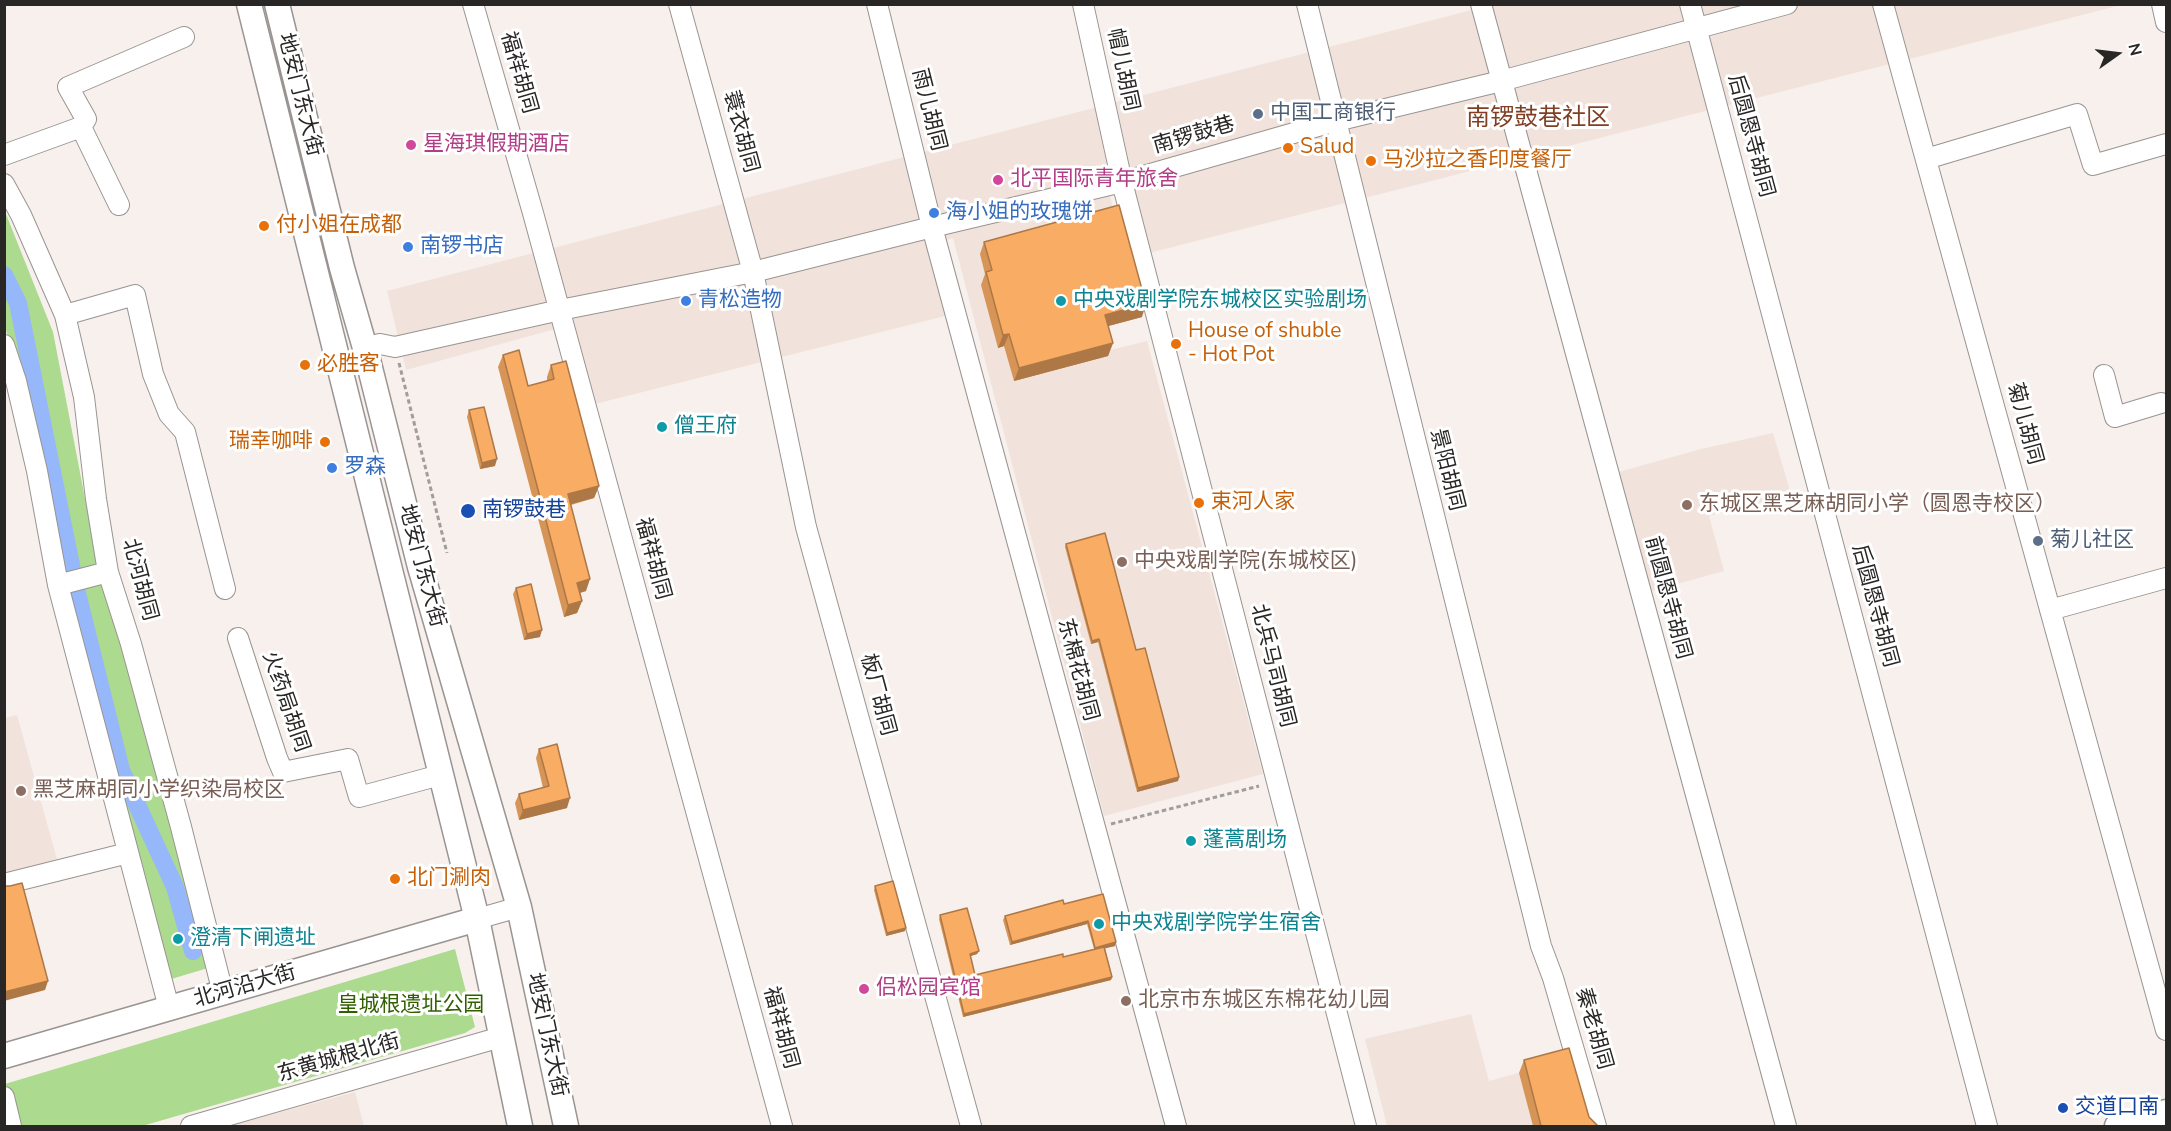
<!DOCTYPE html>
<meta charset="utf-8">
<style>
body{margin:0}
#map{position:relative;width:2171px;height:1131px;overflow:hidden;background:#f7f0ed;font-family:"Nunito Sans",sans-serif}
canvas{display:block}
.frame{position:absolute;inset:0;border:6px solid #292726;pointer-events:none}
.north{position:absolute;left:2087px;top:24px;width:60px;height:60px;-webkit-text-stroke:4px #fff;paint-order:stroke;rotate:76deg;font-size:16px;font-weight:700;line-height:24px;text-align:center;color:#292726}
.north::after{content:'';display:block;margin:auto;width:21px;height:27px;background:#292726;clip-path:polygon(50% 0,100% 100%,50% 72%,0 100%)}
</style>
<div id="map">
<canvas width="2171" height="1131"></canvas>
<div class="frame"></div>
<div class="north">N</div>
</div>
<script>
const ctx = document.querySelector('canvas').getContext('2d');
ctx.lineJoin = 'round';
function fill(path, color) {
  ctx.fillStyle = color;
  ctx.fill(path, 'evenodd');
}
function poly(rows) {
  const path = new Path2D();
  for (const r of rows) {
    path.moveTo(r[0], r[1]);
    for (let i = 2; i < r.length; i += 2) path.lineTo(r[i], r[i + 1]);
  }
  return path;
}
function trace(path, color, width, dash) {
  ctx.strokeStyle = color;
  ctx.lineWidth = width;
  ctx.lineCap = dash ? 'butt' : 'round';
  ctx.setLineDash(dash || []);
  ctx.stroke(path);
}
function write(font, color, halo, rows, align = 'center') {
  ctx.font = font + ' "Nunito Sans","Noto Sans SC",sans-serif';
  ctx.lineWidth = 6;
  ctx.setLineDash([]);
  ctx.textBaseline = 'middle';
  ctx.strokeStyle = halo;
  ctx.fillStyle = color;
  for (const [text, x, y, turn = 0] of rows) {
    ctx.save();
    ctx.translate(x, y);
    ctx.rotate((+turn || 0) * Math.PI / 180);
    ctx.textAlign = isNaN(turn) ? turn : align;
    if (halo) ctx.strokeText(text, 0, 0);
    ctx.fillText(text, 0, 0);
    ctx.restore();
  }
}
fill(poly([
 [1491,5,2121,5,1149,253,1131,190,1110,196,1142,317,1105,327,1110,350,1147,341,1263,774,1104,816,953,238,927,246,945,316,579,408,559,328,406,370,387,291],
 [1773,433,1791,494,1709,516,1724,571,1648,592,1615,473,1701,449],
 [17,715,58,863,5,879,5,718],
 [1471,1014,1489,1081,1572,1058,1590,1126,1387,1126,1365,1039],
 [355,1092,364,1126,230,1126]
]), '#f1e3dc');
fill(poly([
 [4,209,53,332,92,535,208,968,168,980,58,564,31,429,5,326],
 [455,949,475,1027,465,1033,142,1126,5,1126,5,1084]
]), '#acda8f');
trace(poly([
 [4,275,18,303,75,585,121,770,175,887,193,951]
]), '#96b7f9', 18);
const minor = poly([
 [473,4,533,213,782,1126],
 [679,4,753,272,806,527,971,1126],
 [877,4,932,227,1176,1126],
 [1083,4,1122,182,1366,1126],
 [1307,4,1541,946,1553,978,1596,1126],
 [1481,4,1786,1126],
 [1690,4,1987,1126],
 [1883,4,2166,1030],
 [2162,4,2166,22],
 [81,127,86,119,68,87,184,37],
 [4,155,81,127,119,205],
 [1926,159,2077,114,2093,165,2166,144],
 [4,184,21,215,65,315,84,397,96,499,108,572,131,644,181,827,223,993],
 [65,315,135,295,153,374,169,414,185,432,225,589],
 [4,345,16,381,37,471,58,585,169,1008],
 [365,348,380,344,395,347,560,310,753,272,932,227,1122,182,1336,121,1501,81,1787,4],
 [2104,375,2115,417,2161,403],
 [58,585,108,572],
 [2050,610,2166,578],
 [238,638,277,758,283,772,348,759,359,797,440,775],
 [4,884,128,853],
 [477,919,519,907],
 [4,1097,11,1126],
 [191,1126,501,1037]
]);
const major = poly([
 [249,4,477,919,520,1126],
 [277,4,342,268,365,348,420,567,519,907,566,1126],
 [4,1056,477,919],
 [2117,1126,2166,1112]
]);
trace(minor, '#999491', 22);
trace(major, '#999491', 27);
trace(poly([
 [399,363,447,553],
 [1111,824,1259,786]
]), '#a29d9b', 3, [4.5, 3]);
trace(minor, '#fff', 20);
trace(major, '#fff', 24);
fill(poly([
 [984,242,1142,317,1108,326,1113,343,1108,356,1014,381,1004,346,998,348,981,285,985,274,980,254],
 [503,355,528,386,547,381,547,377,551,365,599,486,594,498,571,505,586,591,580,593,582,601,577,613,564,617,498,367],
 [469,410,495,466,480,469,467,417],
 [1066,544,1136,650,1179,777,1178,781,1137,792,1098,642,1091,644,1065,547],
 [516,588,540,637,524,640,513,594],
 [539,749,567,808,519,820,515,803,519,794,543,788,536,758],
 [875,886,905,931,886,936,874,890],
 [1103,894,1115,946,1105,948,1112,977,1111,980,963,1017,939,919,940,915,979,951,977,954,970,956,975,975,1063,957,1094,949,1087,924,1010,945,1003,920,1005,916,1064,904],
 [1524,1060,1589,1117,1598,1126,1533,1126,1519,1073]
]), '#d69456');
fill(poly([
 [1146,304,1142,317,1101,328,1105,315],
 [1009,334,1004,346,998,348,1003,335],
 [1113,343,1108,356,1014,381,1019,368],
 [497,459,495,466,480,469,482,463],
 [599,486,594,498,564,506,568,494],
 [590,579,586,591,572,595,577,583],
 [582,601,577,613,564,617,568,605],
 [542,630,540,637,524,640,527,634],
 [1099,639,1098,642,1091,644,1092,641],
 [1179,777,1178,781,1137,792,1138,788],
 [570,798,567,808,519,820,523,810],
 [1088,921,1087,924,1010,945,1012,942],
 [906,928,905,931,886,936,887,933],
 [1116,942,1115,946,1094,951,1095,948],
 [979,951,977,954,968,957,970,954],
 [1112,977,1111,980,963,1017,964,1014],
 [48,981,45,990,4,1001,4,992]
]), '#ae7846');
const building = poly([
 [1119,205,1146,304,1105,315,1113,343,1019,368,1009,334,1003,335,986,272,992,270,984,242,1119,205],
 [519,350,528,386,554,379,551,365,566,361,599,486,568,494,590,579,577,583,582,601,568,605,503,355,519,350],
 [484,407,497,459,482,463,469,410,484,407],
 [1105,533,1136,650,1145,648,1179,777,1138,788,1099,639,1092,641,1066,544,1105,533],
 [531,584,542,630,527,634,516,588,531,584],
 [557,744,570,798,523,810,519,794,549,786,539,749,557,744],
 [893,881,906,928,887,933,875,886,893,881],
 [22,883,48,981,4,992,4,886,10,886,22,883],
 [1103,894,1116,942,1095,948,1088,921,1012,942,1005,916,1063,900,1064,904,1103,894],
 [967,908,979,951,970,954,975,975,1063,954,1063,957,1104,947,1112,977,964,1014,940,915,967,908],
 [1569,1048,1589,1117,1598,1126,1541,1126,1524,1060,1569,1048]
]);
fill(building, '#f9ac64');
trace(building, '#ae7846', 1.5);
for (const [x, y, r, color] of [
 [1258,114,6,"#5c6f8a"],
 [411,145,6,"#d1479c"],
 [1288,148,6,"#e8710a"],
 [1371,161,6,"#e8710a"],
 [998,180,6,"#d1479c"],
 [934,213,6,"#3f7fe0"],
 [264,226,6,"#e8710a"],
 [408,247,6,"#3f7fe0"],
 [686,301,6,"#3f7fe0"],
 [1061,301,6,"#0f9aa8"],
 [1176,344,6,"#e8710a"],
 [305,365,6,"#e8710a"],
 [662,427,6,"#0f9aa8"],
 [325,442,6,"#e8710a"],
 [332,468,6,"#3f7fe0"],
 [1199,503,6,"#e8710a"],
 [1687,505,6,"#8d6e63"],
 [468,511,8,"#1a4fb4"],
 [2038,541,6,"#5c6f8a"],
 [1122,562,6,"#8d6e63"],
 [21,791,6,"#8d6e63"],
 [1191,841,6,"#0f9aa8"],
 [395,879,6,"#e8710a"],
 [1099,924,6,"#0f9aa8"],
 [178,939,6,"#0f9aa8"],
 [864,989,6,"#d1479c"],
 [1126,1001,6,"#8d6e63"],
 [2063,1108,6,"#1a4fb4"]
]) {
  const dot = new Path2D();
  dot.arc(x, y, r, 0, 2 * Math.PI);
  ctx.fillStyle = color;
  ctx.fill(dot);
  trace(dot, '#fff', 2);
}
write('21px', '#292726', '#fff', [
 ["帽儿胡同",1122,70,78],
 ["福祥胡同",518,73,74],
 ["地安门东大街",299,95,76],
 ["雨儿胡同",928,110,76],
 ["蓑衣胡同",740,132,75],
 ["南锣鼓巷",1194,136,-16],
 ["后圆恩寺胡同",1750,136,75],
 ["菊儿胡同",2024,424,75],
 ["景阳胡同",1446,470,76],
 ["福祥胡同",652,559,75],
 ["地安门东大街",421,566,75],
 ["北河胡同",139,580,75],
 ["前圆恩寺胡同",1667,598,75],
 ["后圆恩寺胡同",1874,606,75],
 ["北兵马司胡同",1272,666,76],
 ["东棉花胡同",1077,670,75],
 ["板厂胡同",877,695,75],
 ["火药局胡同",285,702,71],
 ["北河沿大街",245,987,-16],
 ["福祥胡同",780,1028,75],
 ["秦老胡同",1593,1029,74],
 ["地安门东大街",546,1035,78],
 ["东黄城根北街",339,1059,-16]
]);
write('21px', '#4e5e75', '#fff', [
 ["中国工商银行",1270,114],
 ["菊儿社区",2050,541]
], 'left');
write('21px', '#b23c85', '#fff', [
 ["星海琪假期酒店",423,145],
 ["北平国际青年旅舍",1010,180],
 ["侣松园宾馆",876,989]
], 'left');
write('21px', '#c56008', '#fff', [
 ["Salud",1300,148],
 ["马沙拉之香印度餐厅",1383,161],
 ["付小姐在成都",276,226],
 ["House of shuble",1188,332],
 ["- Hot Pot",1188,356],
 ["必胜客",317,365],
 ["瑞幸咖啡",313,442,"right"],
 ["束河人家",1211,503],
 ["北门涮肉",407,879]
], 'left');
write('21px', '#366cbe', '#fff', [
 ["海小姐的玫瑰饼",946,213],
 ["南锣书店",420,247],
 ["青松造物",698,301],
 ["罗森",344,468]
], 'left');
write('21px', '#0d838f', '#fff', [
 ["中央戏剧学院东城校区实验剧场",1073,301],
 ["僧王府",674,427],
 ["蓬蒿剧场",1203,841],
 ["中央戏剧学院学生宿舍",1111,924],
 ["澄清下闸遗址",190,939]
], 'left');
write('21px', '#785e54', '#fff', [
 ["东城区黑芝麻胡同小学（圆恩寺校区）",1699,505],
 ["中央戏剧学院(东城校区)",1134,562],
 ["黑芝麻胡同小学织染局校区",33,791],
 ["北京市东城区东棉花幼儿园",1138,1001]
], 'left');
write('21px', '#164399', '#fff', [
 ["南锣鼓巷",482,511],
 ["交道口南",2075,1108]
], 'left');
write('21px', '#315f00', '#fff', [
 ["皇城根遗址公园",411,1006]
]);
write('24px', '#803e22', '#fff', [
 ["南锣鼓巷社区",1538,119]
]);
</script>
